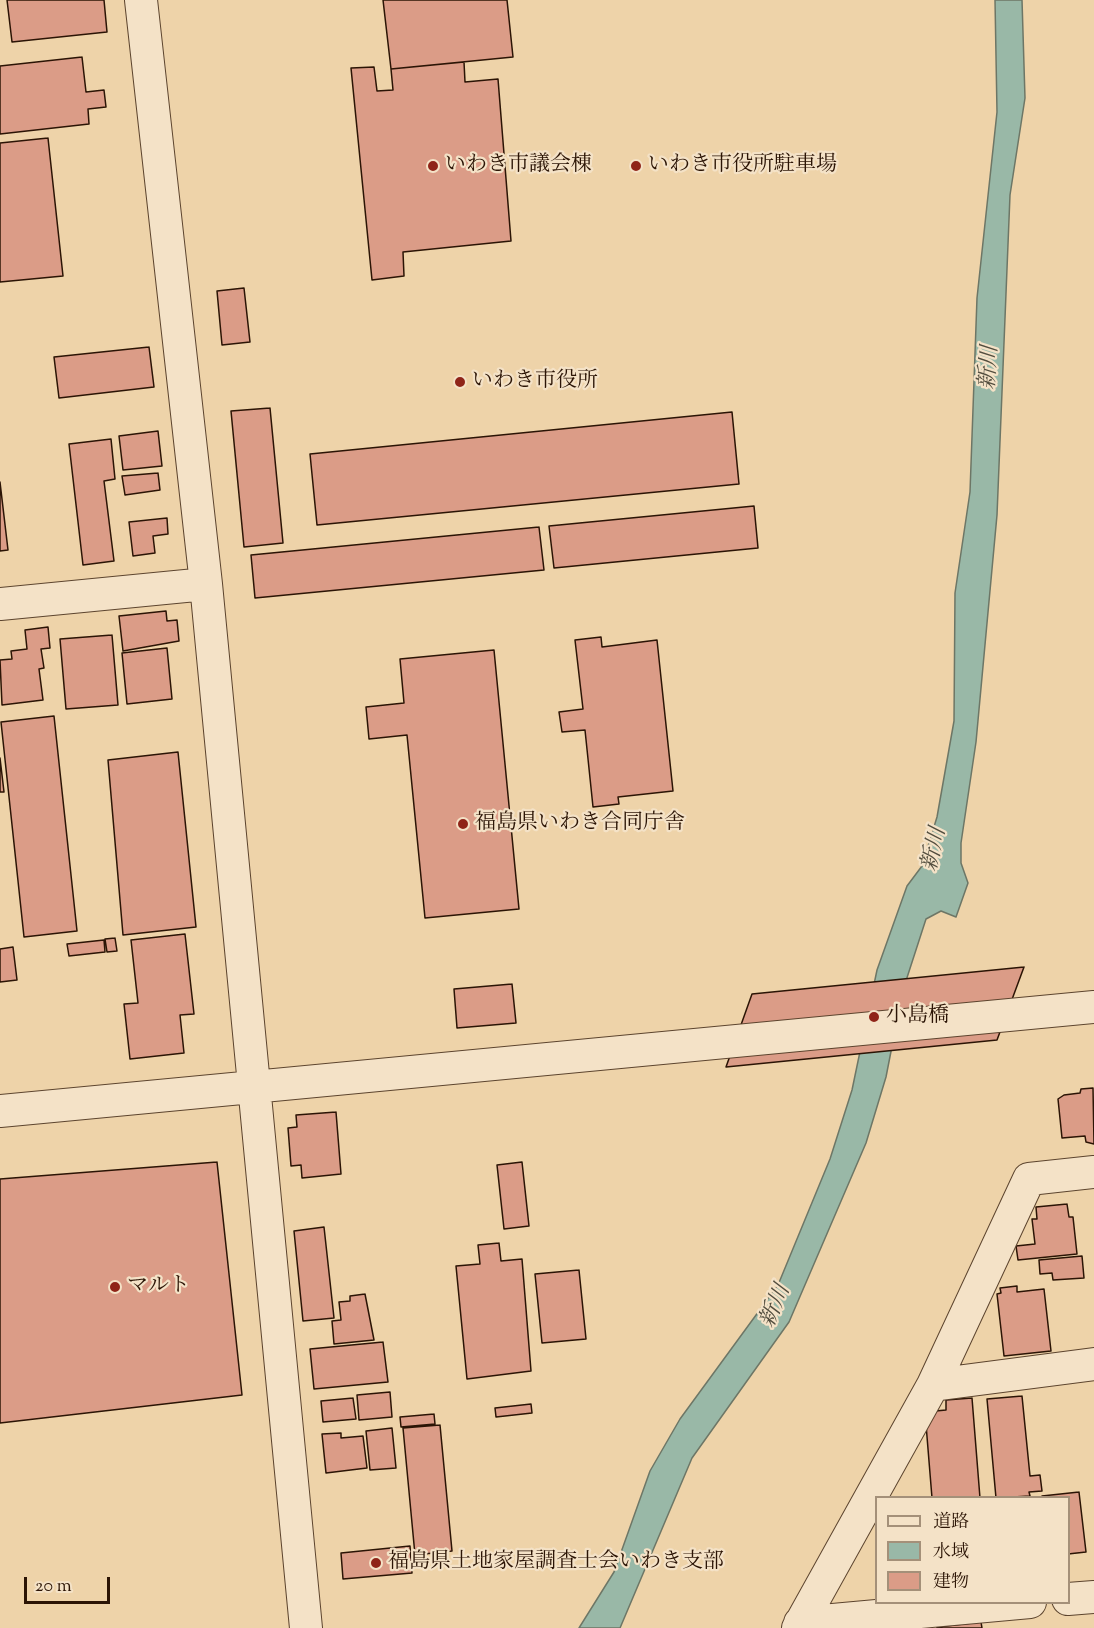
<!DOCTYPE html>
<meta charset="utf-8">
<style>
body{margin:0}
#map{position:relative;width:1094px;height:1628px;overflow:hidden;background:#eed3a9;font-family:"Sorts Mill Goudy","Noto Serif JP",serif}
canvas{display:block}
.legend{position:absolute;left:875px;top:1496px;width:195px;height:108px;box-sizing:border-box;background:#f4e2c7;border:2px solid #a49079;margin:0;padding:8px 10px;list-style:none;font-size:18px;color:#2b1405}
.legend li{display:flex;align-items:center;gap:12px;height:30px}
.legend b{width:30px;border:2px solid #a49079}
.scale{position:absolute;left:24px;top:1577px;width:86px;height:27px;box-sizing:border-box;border:3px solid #2b1405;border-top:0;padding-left:8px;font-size:18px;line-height:21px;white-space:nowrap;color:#2b1405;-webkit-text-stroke:4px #f4e2c7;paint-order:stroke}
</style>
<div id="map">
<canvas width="1094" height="1628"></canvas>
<ul class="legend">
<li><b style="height:8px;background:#f4e2c7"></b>道路</li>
<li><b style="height:16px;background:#99b8a7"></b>水域</li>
<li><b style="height:16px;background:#db9c87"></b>建物</li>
</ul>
<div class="scale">20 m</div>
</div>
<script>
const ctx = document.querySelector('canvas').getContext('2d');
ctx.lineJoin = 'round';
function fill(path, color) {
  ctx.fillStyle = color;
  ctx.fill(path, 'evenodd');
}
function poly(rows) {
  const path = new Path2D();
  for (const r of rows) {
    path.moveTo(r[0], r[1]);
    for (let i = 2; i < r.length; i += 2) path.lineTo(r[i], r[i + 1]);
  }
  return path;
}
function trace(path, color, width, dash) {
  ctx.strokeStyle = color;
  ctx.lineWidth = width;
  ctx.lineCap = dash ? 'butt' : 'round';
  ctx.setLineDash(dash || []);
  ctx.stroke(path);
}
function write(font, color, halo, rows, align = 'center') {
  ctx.font = font + ' "Sorts Mill Goudy","Noto Serif JP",serif';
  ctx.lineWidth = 4.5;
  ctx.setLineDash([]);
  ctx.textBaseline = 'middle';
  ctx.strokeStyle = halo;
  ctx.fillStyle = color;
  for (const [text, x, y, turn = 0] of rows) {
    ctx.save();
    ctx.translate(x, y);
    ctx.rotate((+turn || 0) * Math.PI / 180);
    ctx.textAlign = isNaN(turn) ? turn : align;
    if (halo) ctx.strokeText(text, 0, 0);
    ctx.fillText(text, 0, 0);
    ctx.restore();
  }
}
const water = poly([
 [995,0,1022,0,1025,98,1010,195,997,515,976,742,961,843,961,863,968,883,956,917,941,911,926,919,903,990,886,1077,866,1143,789,1322,692,1458,620,1628,579,1628,614,1572,650,1471,680,1419,778,1285,830,1159,852,1090,877,970,907,886,922,866,937,817,954,721,955,593,970,492,977,298,997,112,995,0]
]);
fill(water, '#99b8a7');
trace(water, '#6d7666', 1.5);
const building = poly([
 [7,0,104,0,107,32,12,42,7,0],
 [383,0,507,0,513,57,391,69,383,0],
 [82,57,86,92,104,90,106,107,88,109,89,124,0,134,0,66,82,57],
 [464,62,465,82,498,79,511,241,403,252,404,276,372,280,351,68,374,67,377,91,393,90,391,69,464,62],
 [48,138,63,276,0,282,0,143,48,138],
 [244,288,250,342,222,345,217,291,244,288],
 [149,347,154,387,59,398,54,357,149,347],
 [270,408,283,543,244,547,231,411,270,408],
 [732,412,739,484,317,525,310,454,732,412],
 [158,431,162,466,123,470,119,436,158,431],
 [111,439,115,479,104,481,114,561,83,565,69,444,111,439],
 [158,473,160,490,125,495,122,476,158,473],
 [0,482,8,550,0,551,0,482],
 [754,506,758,548,554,568,549,526,754,506],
 [167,518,168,534,153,536,155,553,133,556,129,522,167,518],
 [539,527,544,570,255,598,251,555,539,527],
 [166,611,167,621,177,620,179,641,123,651,119,616,166,611],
 [48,627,50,648,41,649,44,668,39,669,43,700,2,705,0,660,12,659,11,651,27,649,25,630,48,627],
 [112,635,118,705,66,709,60,639,112,635],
 [601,637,602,647,657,640,673,791,618,797,619,804,593,807,585,730,562,732,559,712,583,709,575,640,601,637],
 [167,648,172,699,127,704,122,653,167,648],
 [494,650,519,909,425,918,407,735,369,739,366,707,404,703,400,659,494,650],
 [54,716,77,931,24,937,1,722,54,716],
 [178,752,196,927,123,935,108,760,178,752],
 [0,758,4,792,0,792,0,758],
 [185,934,194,1014,180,1015,184,1053,130,1059,124,1004,138,1003,131,940,185,934],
 [115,938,117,951,107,952,105,939,115,938],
 [104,940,105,952,69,956,67,944,104,940],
 [13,947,17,980,0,982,0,949,13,947],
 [1024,967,997,1040,726,1067,752,994,1024,967],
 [512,984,516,1023,457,1028,454,989,512,984],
 [1093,1088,1094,1144,1086,1142,1085,1136,1062,1138,1058,1099,1064,1095,1080,1093,1081,1089,1093,1088],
 [336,1112,341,1174,302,1178,301,1165,291,1166,288,1128,297,1127,296,1115,336,1112],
 [217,1162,242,1395,0,1423,0,1179,217,1162],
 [522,1162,529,1226,504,1229,497,1165,522,1162],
 [1067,1204,1069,1217,1073,1217,1077,1254,1018,1260,1016,1246,1035,1244,1032,1219,1037,1219,1036,1207,1067,1204],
 [324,1227,334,1318,303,1321,294,1231,324,1227],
 [499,1243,501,1261,522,1259,531,1371,467,1379,456,1266,480,1264,478,1245,499,1243],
 [1082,1256,1084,1278,1053,1280,1052,1273,1040,1274,1039,1260,1082,1256],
 [579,1270,586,1339,542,1343,535,1274,579,1270],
 [1017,1286,1017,1292,1044,1289,1051,1351,1004,1356,997,1294,1001,1293,1000,1288,1017,1286],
 [365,1294,374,1340,334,1344,332,1321,341,1320,339,1302,350,1301,350,1296,365,1294],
 [383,1342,388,1382,314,1389,310,1349,383,1342],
 [390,1392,392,1417,359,1420,357,1395,390,1392],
 [1022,1396,1030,1476,1040,1475,1042,1491,1029,1492,1030,1496,996,1498,987,1399,1022,1396],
 [353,1398,356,1419,323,1422,321,1401,353,1398],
 [972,1398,980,1498,932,1498,925,1412,946,1410,946,1400,972,1398],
 [531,1404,532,1413,496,1417,495,1408,531,1404],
 [434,1414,435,1424,401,1427,400,1417,434,1414],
 [440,1425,452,1551,415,1555,403,1428,440,1425],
 [392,1428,396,1468,370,1470,366,1431,392,1428],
 [341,1433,341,1438,363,1436,367,1468,326,1473,322,1434,341,1433],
 [1079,1492,1086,1552,1068,1554,1068,1498,1042,1496,1079,1492],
 [410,1546,412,1573,343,1579,341,1553,410,1546],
 [981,1622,982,1628,937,1628,937,1627,981,1622]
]);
fill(building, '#db9c87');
trace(building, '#2b1405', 1.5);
const minor = poly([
 [141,0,206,584,306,1628],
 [0,604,206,584],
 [0,1111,1094,1007],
 [933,1385,1094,1364],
 [1068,1599,1094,1597],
 [800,1623,1030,1602],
 [798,1628,933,1385,1029,1179,1094,1172]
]);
trace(minor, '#5c442e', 34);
trace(minor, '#f4e2c7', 32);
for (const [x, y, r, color] of [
 [433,166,6,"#8f2418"],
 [636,166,6,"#8f2418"],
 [460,382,6,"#8f2418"],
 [463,824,6,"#8f2418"],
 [874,1017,6,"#8f2418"],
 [115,1287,6,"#8f2418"],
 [376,1563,6,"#8f2418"]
]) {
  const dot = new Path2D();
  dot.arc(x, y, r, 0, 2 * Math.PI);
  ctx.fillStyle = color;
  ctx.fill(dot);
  trace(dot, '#f4e2c7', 2);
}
write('21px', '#2b1405', '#f4e2c7', [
 ["いわき市議会棟",445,166],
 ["いわき市役所駐車場",648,166],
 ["いわき市役所",472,382],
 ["福島県いわき合同庁舎",475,824],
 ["小島橋",886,1017],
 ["マルト",127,1287],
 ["福島県土地家屋調査士会いわき支部",388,1563]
], 'left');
write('italic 22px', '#524d3e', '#f4e2c7', [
 ["新川",991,368,-86],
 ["新川",936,850,-77],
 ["新川",777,1307,-67]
]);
</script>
